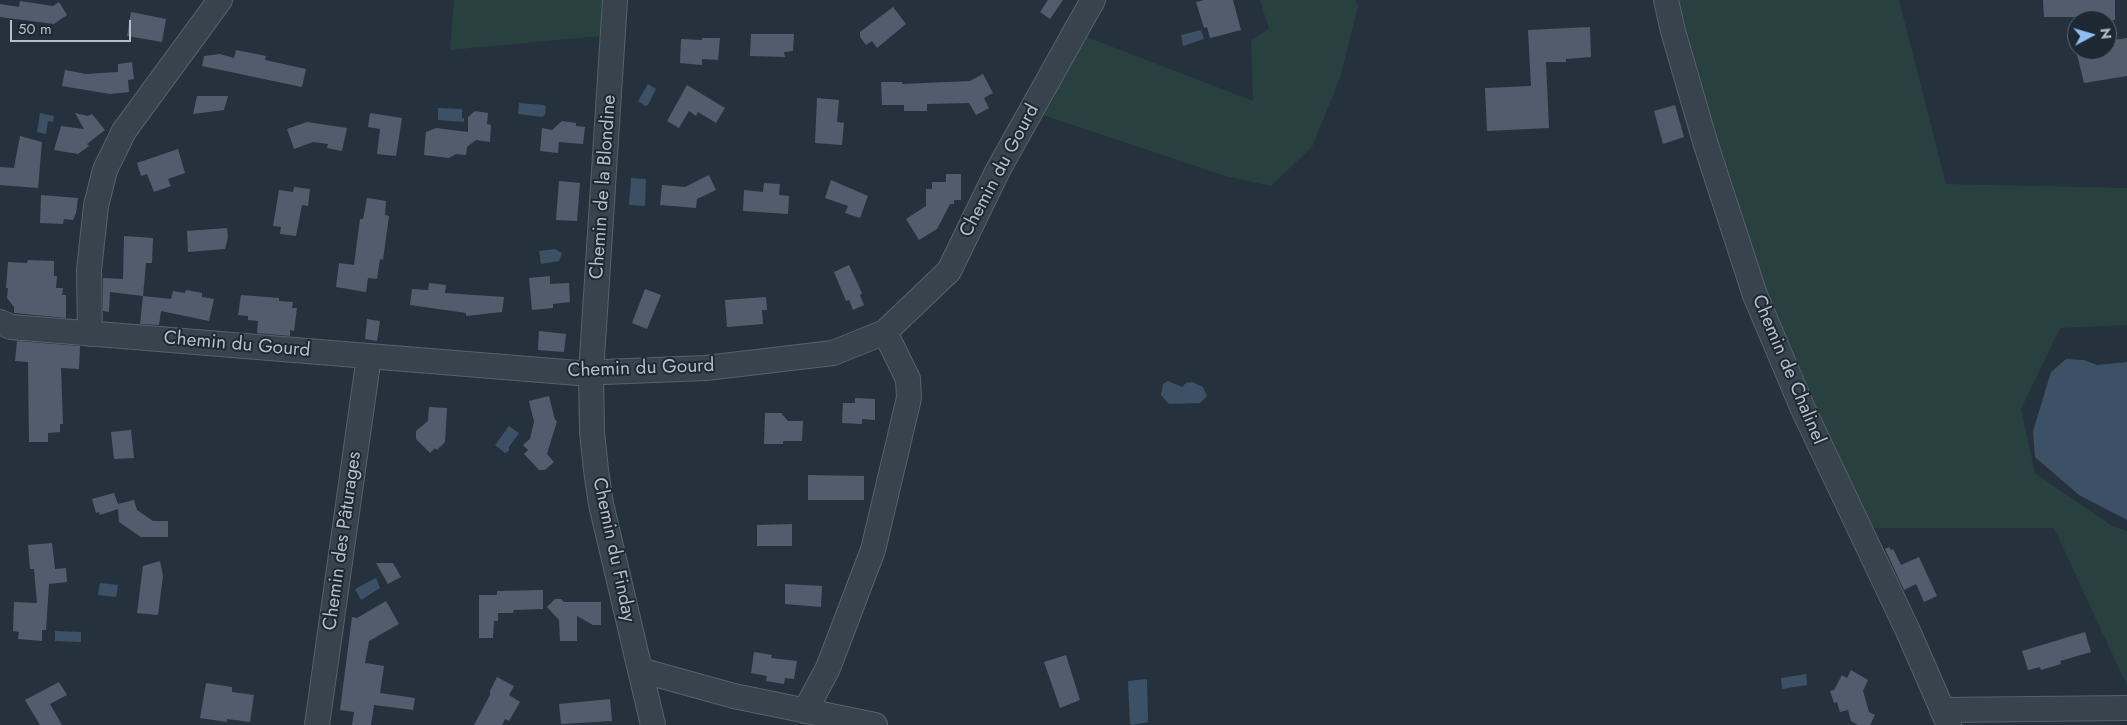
<!DOCTYPE html>
<meta charset="utf-8">
<style>
body{margin:0}
#map{position:relative;width:2127px;height:725px;overflow:hidden;background:#25323e;font-family:Jost,sans-serif}
canvas{display:block}
.north{position:absolute;left:2067px;top:10px;width:50px;height:50px;box-sizing:border-box;background:#1e2833;border:1px solid #5b646f;border-radius:50%;rotate:84deg;font-size:14px;font-weight:700;line-height:20px;text-align:center;color:#b6bec9}
.north::after{content:'';display:block;margin:auto;width:18px;height:22px;background:#8fbef4;clip-path:polygon(50% 0,100% 100%,50% 72%,0 100%)}
.scale{position:absolute;left:10px;top:20px;width:121px;height:22px;box-sizing:border-box;border:2px solid #b6bec9;border-top:0;padding-left:6px;font-size:15px;line-height:18px;white-space:nowrap;color:#b6bec9;-webkit-text-stroke:4px #1e2833;paint-order:stroke}
</style>
<div id="map">
<canvas width="2127" height="725"></canvas>
<div class="north">N</div>
<div class="scale">50 m</div>
</div>
<script>
const ctx = document.querySelector('canvas').getContext('2d');
ctx.lineJoin = 'round';
function fill(path, color) {
  ctx.fillStyle = color;
  ctx.fill(path, 'evenodd');
}
function poly(rows) {
  const path = new Path2D();
  for (const r of rows) {
    path.moveTo(r[0], r[1]);
    for (let i = 2; i < r.length; i += 2) path.lineTo(r[i], r[i + 1]);
  }
  return path;
}
function trace(path, color, width, dash) {
  ctx.strokeStyle = color;
  ctx.lineWidth = width;
  ctx.lineCap = dash ? 'butt' : 'round';
  ctx.setLineDash(dash || []);
  ctx.stroke(path);
}
function write(font, color, halo, rows, align = 'center') {
  ctx.font = font + ' Jost,sans-serif';
  ctx.lineWidth = 4;
  ctx.setLineDash([]);
  ctx.textBaseline = 'middle';
  ctx.strokeStyle = halo;
  ctx.fillStyle = color;
  for (const [text, x, y, turn = 0] of rows) {
    ctx.save();
    ctx.translate(x, y);
    ctx.rotate((+turn || 0) * Math.PI / 180);
    ctx.textAlign = isNaN(turn) ? turn : align;
    if (halo) ctx.strokeText(text, 0, 0);
    ctx.fillText(text, 0, 0);
    ctx.restore();
  }
}
fill(poly([
 [454,0,602,0,600,36,450,50],
 [1260,0,1355,0,1358,6,1340,78,1312,147,1271,186,1225,176,1043,115,1084,36,1253,101,1251,40,1269,29],
 [1678,0,1899,0,1946,184,2127,188,2127,325,2060,328,2021,409,2035,473,2112,526,2127,531,2127,686,2054,528,1870,528,1781,336,1728,182]
]), '#284040');
fill(poly([
 [1201,30,1204,39,1183,46,1181,35],
 [648,84,656,89,648,105,645,106,638,101],
 [519,103,544,105,546,107,545,115,542,117,518,114],
 [438,108,462,109,462,118,464,118,464,122,438,120],
 [40,113,54,116,53,122,48,121,46,134,37,132],
 [631,178,646,179,645,206,629,205],
 [555,249,562,253,559,261,541,264,539,251],
 [2066,359,2084,360,2097,365,2127,362,2127,520,2079,495,2035,457,2033,431,2051,372],
 [1168,381,1182,387,1186,383,1192,382,1203,387,1207,396,1200,403,1169,404,1161,395,1163,384],
 [509,426,519,433,509,447,509,451,505,453,495,445],
 [376,578,380,588,361,600,355,589],
 [100,583,118,585,116,597,98,595],
 [55,631,81,632,81,642,55,641],
 [1806,674,1807,685,1782,689,1781,678],
 [1147,679,1148,722,1132,725,1130,723,1128,681]
]), '#3c5166');
fill(poly([
 [1048,0,1063,0,1050,19,1040,12],
 [1204,0,1233,0,1241,30,1210,38,1207,27,1204,28,1196,2],
 [2043,0,2115,0,2115,20,2099,20,2099,17,2044,17],
 [20,1,53,6,59,2,67,15,54,24,0,17,0,4,19,7],
 [893,7,906,24,877,48,872,41,866,45,860,37,860,32],
 [131,12,166,19,162,42,127,36],
 [1590,27,1591,57,1566,59,1566,62,1546,62,1549,128,1487,131,1485,88,1531,86,1528,30],
 [751,34,794,34,793,51,784,52,785,57,750,56],
 [702,38,720,38,718,60,702,59,702,65,680,63,681,39,702,40],
 [2127,38,2127,76,2084,83,2076,50,2107,50,2107,41],
 [236,50,266,56,265,60,306,69,302,87,202,66,204,56,220,54,234,58],
 [132,62,134,79,128,80,129,92,110,94,62,86,65,70,86,74,118,72,118,64],
 [983,74,993,93,984,98,989,108,976,115,969,103,927,104,927,111,904,111,904,105,882,105,881,82,902,82,902,84,970,81],
 [687,85,725,108,716,123,698,112,696,116,689,111,679,128,667,121],
 [197,96,228,96,224,110,193,114],
 [817,98,839,100,837,122,844,123,842,145,815,143],
 [1675,105,1684,137,1663,144,1654,111],
 [475,111,488,113,487,124,491,125,490,142,476,140,467,147,466,155,456,154,449,158,424,155,426,132,436,128,468,132,468,117],
 [75,113,88,116,92,114,105,130,87,144,89,146,78,154,54,150,61,126,84,129],
 [370,113,402,118,396,156,377,154,380,129,368,127],
 [562,121,576,123,576,126,585,127,583,144,559,142,558,153,540,151,542,128,552,130],
 [307,122,347,128,342,151,327,148,328,144,313,142,294,149,287,129],
 [20,136,42,142,38,188,0,185,0,167,14,168],
 [178,149,185,173,168,179,171,186,154,192,147,174,141,176,137,163],
 [946,174,961,174,961,200,954,200,954,204,950,204,937,229,919,240,906,219,926,206,926,189,932,189,932,182,946,182],
 [709,175,716,190,697,199,696,208,660,205,662,185,685,187],
 [831,180,868,196,860,218,845,213,848,206,825,198],
 [559,181,580,183,577,221,556,220],
 [764,183,780,184,779,195,789,196,788,214,743,211,744,190,763,192],
 [294,187,310,189,308,206,302,205,296,236,280,234,281,227,273,226,279,190,293,192],
 [41,195,78,198,76,213,73,220,64,219,63,224,40,223],
 [367,198,386,201,385,215,389,216,383,260,380,259,377,279,368,278,366,292,336,287,339,263,354,265,360,219,363,219],
 [227,228,228,237,225,249,188,252,187,231],
 [124,236,153,238,152,263,146,263,143,296,171,299,173,291,185,293,186,290,202,293,202,297,214,299,209,321,161,311,159,325,140,324,143,296,110,292,109,312,103,311,103,278,123,279],
 [28,260,54,261,54,276,57,276,56,288,63,288,62,295,66,295,66,318,14,313,14,307,7,298,8,288,6,288,8,262,27,263],
 [849,265,862,293,860,295,864,305,853,310,849,300,846,301,834,272],
 [550,276,550,284,569,283,570,302,553,304,553,308,532,310,529,278],
 [429,283,446,285,445,293,504,297,502,312,466,316,466,313,410,305,412,289,428,290],
 [645,289,661,295,647,329,632,323],
 [241,295,279,298,279,301,293,302,292,308,297,308,294,331,290,330,290,336,257,333,258,321,248,320,248,316,238,315],
 [766,297,767,310,762,310,763,324,727,327,725,300],
 [367,319,380,321,377,341,365,339],
 [539,331,566,334,564,352,538,350],
 [17,341,80,346,79,369,61,368,63,424,60,424,60,432,48,433,48,442,29,442,28,362,15,361],
 [549,396,555,420,557,421,547,454,554,462,545,470,539,470,524,454,528,450,523,445,530,439,534,422,529,401],
 [855,398,875,399,875,420,862,419,862,424,842,423,843,403,855,403],
 [429,407,447,408,445,442,437,450,435,448,430,453,416,439,416,431,428,421],
 [765,413,781,413,788,421,803,421,802,441,783,441,783,444,764,444],
 [131,430,134,458,114,459,111,432],
 [808,475,864,476,864,500,808,500],
 [114,493,118,504,134,500,137,510,153,521,168,521,168,537,141,537,119,522,118,509,100,515,99,512,96,513,92,499],
 [792,524,792,546,757,546,757,525],
 [52,543,55,569,66,568,67,582,49,584,46,630,42,630,42,641,18,639,19,632,13,631,14,602,37,603,34,569,30,569,28,545],
 [1889,547,1891,550,1893,549,1901,565,1919,557,1937,596,1924,602,1916,584,1904,590,1885,549],
 [160,561,163,576,158,615,137,613,143,566],
 [376,563,393,563,401,577,388,584],
 [785,584,822,586,821,607,785,604],
 [543,590,543,609,514,610,513,613,498,613,498,621,494,621,493,638,479,638,479,595,497,595,497,591],
 [555,599,561,599,564,602,601,602,601,625,593,625,577,616,577,641,560,641,559,620,547,607],
 [386,601,399,624,369,641,365,663,384,666,380,693,415,698,413,710,374,705,371,725,352,725,354,712,340,710,352,617,357,618],
 [2085,632,2091,652,2060,661,2061,664,2041,670,2040,667,2028,670,2022,651],
 [754,652,772,655,771,658,797,661,794,679,785,678,784,684,766,681,767,676,751,673],
 [1066,655,1080,700,1060,708,1044,662],
 [1851,670,1868,680,1863,691,1869,712,1875,715,1870,725,1858,725,1851,721,1848,710,1840,712,1837,702,1834,703,1830,691,1834,690,1842,675,1847,678],
 [497,677,514,686,509,695,520,702,509,721,505,719,502,725,474,725,490,695,490,691],
 [59,682,67,695,50,704,62,725,40,725,25,700],
 [206,683,232,687,232,692,254,695,250,722,227,719,227,722,200,718],
 [610,699,612,721,561,724,559,704]
]), '#515d6c');
const minor = poly([
 [615,0,591,373,592,432,596,470,601,504,653,725],
 [1666,0,1673,31,1706,145,1755,295,1803,409,1908,631,1949,725],
 [0,322,11,327,578,373,706,368,833,353,885,332,949,271,998,170,1093,0],
 [90,334,89,270,96,206,105,170,124,131,220,0],
 [640,670,734,696,875,725],
 [1942,710,2127,708],
 [805,711,828,668,873,550,909,398,908,379,885,332],
 [317,725,369,356]
]);
trace(minor, '#57616c', 26);
trace(minor, '#39434e', 24);
write('19px', '#b6bec9', '#1e2833', [
 ["Chemin du Gourd",1000,171,-62],
 ["Chemin de la Blondine",604,187,-86],
 ["Chemin du Gourd",237,345,5],
 ["Chemin du Gourd",641,369,-2],
 ["Chemin de Chalinel",1788,370,67],
 ["Chemin des Pâturages",343,541,-82],
 ["Chemin du Finday",613,550,78]
]);
</script>
